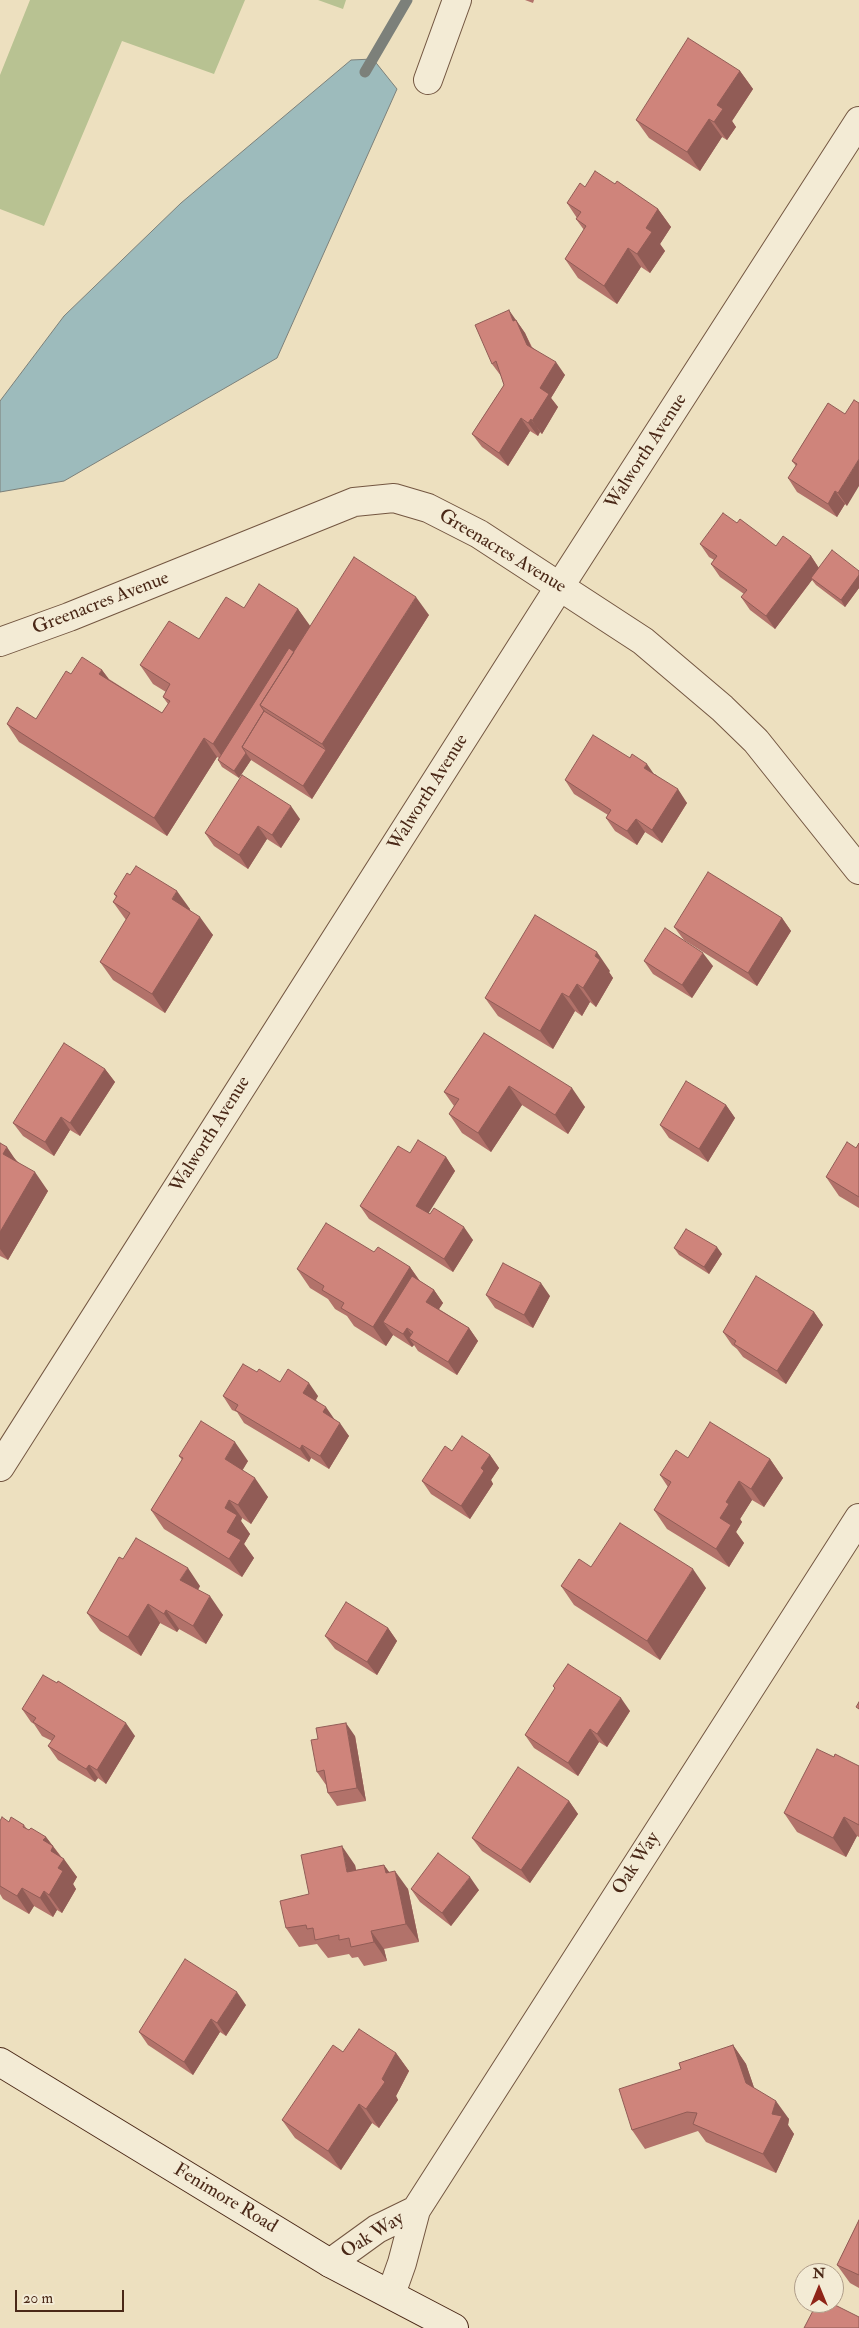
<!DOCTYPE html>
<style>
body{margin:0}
#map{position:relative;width:859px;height:2328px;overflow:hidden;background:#ede0bf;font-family:"IM FELL Double Pica",serif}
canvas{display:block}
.north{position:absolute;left:794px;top:2263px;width:50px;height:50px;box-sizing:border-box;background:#f3ebd5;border:1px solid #af9d89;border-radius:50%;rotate:0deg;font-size:14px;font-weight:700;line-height:20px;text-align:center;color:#4a2817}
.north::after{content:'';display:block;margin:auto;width:18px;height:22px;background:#8f2418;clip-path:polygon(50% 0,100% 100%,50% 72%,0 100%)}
.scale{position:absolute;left:15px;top:2290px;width:109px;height:22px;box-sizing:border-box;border:2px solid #4a2817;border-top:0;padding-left:6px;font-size:15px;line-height:18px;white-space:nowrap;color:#4a2817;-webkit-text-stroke:4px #f3ebd5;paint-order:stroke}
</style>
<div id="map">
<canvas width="859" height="2328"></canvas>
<div class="north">N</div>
<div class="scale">20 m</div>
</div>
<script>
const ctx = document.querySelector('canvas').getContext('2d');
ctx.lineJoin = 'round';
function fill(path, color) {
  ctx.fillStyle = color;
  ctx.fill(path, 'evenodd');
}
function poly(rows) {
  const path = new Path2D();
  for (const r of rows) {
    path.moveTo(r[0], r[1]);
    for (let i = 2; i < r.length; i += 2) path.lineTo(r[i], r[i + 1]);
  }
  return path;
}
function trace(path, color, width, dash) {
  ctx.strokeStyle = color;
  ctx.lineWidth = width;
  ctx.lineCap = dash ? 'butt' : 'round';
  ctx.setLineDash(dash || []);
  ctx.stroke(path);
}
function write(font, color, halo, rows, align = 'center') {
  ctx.font = font + ' "IM FELL Double Pica",serif';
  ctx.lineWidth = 5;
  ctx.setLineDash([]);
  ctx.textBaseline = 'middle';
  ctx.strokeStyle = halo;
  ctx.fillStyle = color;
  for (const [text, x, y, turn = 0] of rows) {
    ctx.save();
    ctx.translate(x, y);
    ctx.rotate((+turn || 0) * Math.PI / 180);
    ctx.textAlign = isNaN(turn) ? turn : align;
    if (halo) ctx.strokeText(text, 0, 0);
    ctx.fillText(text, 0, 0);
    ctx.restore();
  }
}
fill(poly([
 [30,0,245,0,214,74,122,41,44,226,0,209,0,75],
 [318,0,346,0,343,9]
]), '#b8c292');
const water = poly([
 [373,59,397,89,277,358,64,481,0,492,0,401,64,316,181,203,351,60,373,59]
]);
fill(water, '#9dbbbc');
trace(water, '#7c807a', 1);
trace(poly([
 [365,72,407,0]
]), '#7c807a', 11);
const minor = poly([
 [428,80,457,0],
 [0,642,69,617,354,502,394,498,428,508,479,534,643,641,722,708,756,741,859,870],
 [330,2263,377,2229,416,2210],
 [391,2294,402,2263,416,2210,859,1518]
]);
const tertiary = poly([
 [0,1467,560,586,859,121]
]);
const secondary = poly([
 [0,2062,330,2263,454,2328]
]);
trace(minor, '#735641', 30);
trace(tertiary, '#735641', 30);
trace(secondary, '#4a2817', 30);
trace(minor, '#f3ebd5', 28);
trace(tertiary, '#f3ebd5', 28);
trace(secondary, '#f3ebd5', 28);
fill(poly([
 [525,0,534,0,533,3],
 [740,71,753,89,732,121,736,127,727,140,722,137,700,171,649,138,636,120],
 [615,184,658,209,671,227,660,244,665,251,650,273,641,267,617,304,578,278,565,259,584,230,576,219,577,218,567,203,585,187],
 [516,320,525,333,532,347,565,375,551,398,558,407,542,434,540,432,538,436,530,431,508,466,482,447,472,434,504,385,501,376,492,364],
 [828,403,847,506,845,504,837,517,797,492,788,478,796,466,792,461],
 [737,523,776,546,811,556,819,568,859,571,859,588,845,607,816,585,812,580,775,629,750,610,741,597,744,594,720,577,711,564,714,560,709,557,700,544],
 [244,608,298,609,310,627,429,615,312,799,251,760,239,778,222,767,218,760,219,758,217,757,167,836,19,742,7,724,36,719,71,674,102,670,109,679,162,713,168,704,163,697,166,692,153,684,140,665,199,639],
 [655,774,687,803,662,843,645,832,637,845,615,831,606,818,608,815,574,794,565,780],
 [300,819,281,848,267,839,248,869,214,846,205,833],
 [130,875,190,909,190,910,213,935,165,1013,113,980,100,962,126,920,113,902,116,897,114,894],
 [782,918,791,931,757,986,684,940,674,927],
 [644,961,713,966,692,998,653,974],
 [610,971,609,972,613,978,596,1007,590,1002,582,1016,575,1011,553,1049,498,1016,485,998],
 [484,1033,585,1107,568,1134,522,1105,491,1152,462,1133,449,1114,454,1106,444,1092],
 [105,1069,115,1082,80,1136,70,1130,54,1156,23,1136,13,1123],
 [726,1105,735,1118,708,1162,669,1138,660,1125],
 [0,1143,18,1162,48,1191,8,1260,0,1256],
 [859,1143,859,1208,839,1196,826,1177,856,1148],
 [410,1153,446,1157,455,1171,428,1213,473,1240,453,1272,369,1219,360,1206],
 [674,1248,722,1254,709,1274,679,1255],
 [374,1252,410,1267,420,1281,434,1290,443,1303,439,1309,469,1328,478,1341,457,1375,418,1351,414,1345,412,1347,393,1335,386,1346,354,1326,347,1316,335,1309,328,1299,310,1288,297,1269],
 [486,1295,550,1296,533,1328,495,1308],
 [814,1312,823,1325,786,1384,743,1357,737,1349,732,1345,723,1332],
 [257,1372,280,1382,318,1396,316,1400,335,1420,349,1436,329,1469,311,1458,309,1462,244,1423,237,1412,232,1410,223,1396],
 [452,1451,490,1455,499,1468,491,1480,493,1484,470,1519,431,1494,422,1481],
 [179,1456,248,1461,242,1470,268,1497,251,1524,242,1518,241,1521,250,1534,244,1544,254,1558,242,1577,164,1529,151,1510,182,1460],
 [688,1458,770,1459,783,1478,764,1507,752,1500,740,1519,742,1522,736,1532,744,1543,729,1567,667,1529,654,1510,668,1487,660,1475],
 [123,1559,200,1586,198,1590,223,1615,206,1644,179,1629,177,1632,160,1623,141,1656,100,1631,87,1613],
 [591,1567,706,1588,660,1660,574,1605,561,1586],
 [388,1628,397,1641,377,1675,335,1649,325,1636],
 [553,1686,630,1711,607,1747,599,1742,578,1776,534,1748,525,1735,555,1689],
 [22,1709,135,1736,106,1784,98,1778,95,1782,58,1760,48,1746,52,1741,42,1736,34,1724,31,1722],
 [355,1736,366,1801,337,1806,328,1793,326,1785,317,1772],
 [834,1757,859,1766,859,1837,857,1836,846,1857,797,1832,784,1813],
 [569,1801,578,1814,530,1883,482,1851,472,1838],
 [0,1821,9,1822,24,1825,27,1829,46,1837,77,1877,73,1884,76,1889,62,1913,57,1910,53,1917,34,1906,29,1914,3,1899,0,1894],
 [355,1865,356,1870,384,1865,389,1872,408,1889,419,1942,384,1949,387,1961,364,1966,358,1957,352,1958,349,1954,328,1958,317,1944,299,1947,286,1928,309,1894],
 [411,1889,479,1890,451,1926,420,1902],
 [246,2005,226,2036,220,2032,193,2075,148,2045,139,2032],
 [733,2045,746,2064,754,2088,789,2119,788,2125,794,2134,776,2173,706,2142,698,2131,645,2149,632,2130,681,2069],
 [343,2052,396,2053,409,2071,396,2096,398,2100,379,2128,372,2123,341,2170,295,2138,282,2120],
 [859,2220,859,2288,850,2283,837,2265]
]), '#b2726a');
fill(poly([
 [740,71,753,89,732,121,736,127,727,140,714,122,717,105],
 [709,119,722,137,700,171,687,152],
 [658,209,671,227,660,244,665,251,650,273,637,254,646,228],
 [628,248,641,267,617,304,604,286],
 [509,310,525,333,536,358,527,345,513,321],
 [556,362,565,375,551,398,558,407,542,434,532,421,540,388],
 [521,418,530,431,508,466,499,453],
 [531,419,540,432,538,436,528,423],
 [859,459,859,486,847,506,838,493],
 [835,491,845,504,837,517,828,504],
 [811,556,820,570,811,578,812,580,775,629,766,616],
 [859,575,859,588,845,607,841,600],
 [416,597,429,615,312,799,303,786,326,750,322,744],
 [298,609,311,627,226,762,213,744],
 [102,670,115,688,99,674],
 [204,738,217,757,167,836,154,818],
 [246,753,251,760,239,778,234,771],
 [647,764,656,777,644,768],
 [678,789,687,803,662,843,652,830],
 [291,806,300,819,281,848,272,835],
 [636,819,645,832,637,845,627,831],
 [258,826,267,839,248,869,239,855],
 [177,891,190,909,185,918,172,899],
 [200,917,213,935,165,1013,152,994],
 [782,918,791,931,757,986,748,973],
 [597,952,610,971,609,972,613,978,596,1007,583,988,595,956],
 [703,953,713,966,692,998,682,985],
 [577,984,590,1002,582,1016,569,997],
 [562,993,575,1011,553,1049,540,1031],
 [105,1069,115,1082,80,1136,70,1123],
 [509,1086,522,1105,491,1152,478,1133],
 [572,1088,585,1107,568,1134,555,1115],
 [726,1105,735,1118,708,1162,699,1149],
 [61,1117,70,1130,54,1156,45,1142],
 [7,1147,19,1165,3,1154],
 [446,1157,455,1171,425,1219,416,1206],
 [35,1172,48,1191,8,1260,0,1249,0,1232],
 [464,1227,473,1240,453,1272,444,1259],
 [717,1247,722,1254,709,1274,704,1267],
 [410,1267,423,1286,383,1322,393,1335,386,1346,373,1327],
 [541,1283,550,1296,533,1328,524,1315],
 [434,1290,443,1303,435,1315,426,1302],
 [814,1312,823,1325,786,1384,777,1371],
 [407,1328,416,1341,409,1338,414,1345,412,1347,403,1334],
 [469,1328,478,1341,457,1375,448,1362],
 [309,1383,318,1396,312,1406,303,1393],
 [326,1407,335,1420,323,1412],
 [340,1423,349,1436,329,1469,320,1456],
 [235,1442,248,1461,238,1478,225,1459],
 [302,1445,311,1458,309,1462,300,1449],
 [490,1455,499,1468,491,1480,493,1484,470,1519,461,1506,481,1468],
 [770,1459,783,1478,764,1507,751,1489],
 [255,1478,268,1497,251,1524,238,1505],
 [739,1481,752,1500,740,1519,742,1522,736,1532,744,1543,729,1567,716,1549,720,1518,726,1502],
 [229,1500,242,1518,241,1521,250,1534,244,1544,254,1558,242,1577,229,1559,225,1508],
 [188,1568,200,1586,193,1598,180,1580],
 [693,1569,706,1588,660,1660,647,1641],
 [210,1596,223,1615,206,1644,193,1626],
 [148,1604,160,1623,141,1656,128,1637],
 [166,1610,179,1629,177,1632,164,1614],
 [388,1628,397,1641,377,1675,367,1662],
 [621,1698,630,1711,607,1747,597,1734],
 [126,1723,135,1736,106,1784,97,1770],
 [346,1723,355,1736,366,1801,357,1788],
 [590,1729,599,1742,578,1776,568,1763],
 [89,1765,98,1778,95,1782,86,1769],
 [569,1801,578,1814,530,1883,521,1870],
 [844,1817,857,1836,846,1857,833,1838],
 [46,1837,63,1860,64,1859,77,1877,73,1884,76,1889,62,1913,49,1895,58,1868,43,1840],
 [342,1846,355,1865,360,1890,347,1872],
 [384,1865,397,1883,386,1873],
 [395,1871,408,1889,419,1942,406,1924],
 [470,1877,479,1890,451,1926,442,1913],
 [22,1888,34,1906,29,1914,17,1896],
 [44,1891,57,1910,53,1917,40,1898],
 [371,1931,384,1949,387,1961,374,1942],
 [237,1992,246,2005,226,2036,217,2023],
 [211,2019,220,2032,193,2075,184,2062],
 [733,2045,746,2064,759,2102,746,2083],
 [396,2053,409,2071,396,2096,398,2100,379,2128,366,2109],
 [776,2101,789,2119,788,2125,794,2134,776,2173,763,2154,772,2114],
 [359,2104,372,2123,341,2170,328,2151]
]), '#915c56');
const building = poly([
 [688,38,740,71,717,105,723,109,714,122,709,119,687,152,636,120,688,38],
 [595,171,615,184,617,181,658,209,646,228,652,232,637,254,628,248,604,286,565,259,586,226,576,219,581,212,567,203,580,183,585,187,595,171],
 [509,310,513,321,516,320,527,345,556,362,540,388,549,394,532,421,531,419,528,423,521,418,499,453,472,434,504,385,496,361,492,364,475,325,509,310],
 [854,400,859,403,859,459,838,493,835,491,828,504,788,478,797,464,792,461,828,403,845,414,854,400],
 [723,513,737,523,740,519,776,546,783,536,811,556,766,616,741,597,747,590,711,564,717,556,700,544,723,513],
 [832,550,859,571,859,575,841,600,811,578,832,550],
 [354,557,416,597,322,744,260,705,354,557],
 [259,584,298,609,213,744,204,738,154,818,7,724,17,707,36,719,66,671,71,674,82,657,102,670,99,674,162,713,170,701,163,697,170,684,140,665,169,621,199,639,226,597,244,608,259,584],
 [289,648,294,652,260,705,264,711,242,747,246,753,234,771,218,760,289,648],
 [264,711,326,750,303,786,242,747,264,711],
 [593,735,630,758,632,754,647,764,644,768,678,789,652,830,636,819,627,831,606,818,611,810,565,780,593,735],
 [242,775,291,806,272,835,258,826,239,855,205,833,242,775],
 [136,866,177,891,172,899,200,917,152,994,100,962,130,913,113,902,117,896,114,894,127,873,130,875,136,866],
 [708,872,782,918,748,973,674,927,708,872],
 [535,915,597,952,595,956,600,960,583,988,577,984,569,997,562,993,540,1031,485,998,535,915],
 [665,928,703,953,682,985,644,961,665,928],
 [484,1033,572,1088,555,1115,509,1086,478,1133,449,1114,459,1099,444,1092,484,1033],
 [64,1043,105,1069,70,1123,61,1117,45,1142,13,1123,64,1043],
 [686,1081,726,1105,699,1149,660,1125,686,1081],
 [418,1140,446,1157,416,1206,430,1214,434,1208,464,1227,444,1259,360,1206,398,1146,410,1153,418,1140],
 [847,1142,856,1148,859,1143,859,1197,826,1177,847,1142],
 [0,1143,7,1147,3,1154,35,1172,0,1232,0,1143],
 [326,1223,374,1252,378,1247,410,1267,373,1327,341,1308,344,1303,322,1290,324,1286,297,1269,326,1223],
 [686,1229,717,1247,704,1267,674,1248,686,1229],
 [503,1263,541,1283,524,1315,486,1295,503,1263],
 [412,1276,434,1290,426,1302,469,1328,448,1362,409,1338,413,1332,407,1328,403,1334,383,1322,412,1276],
 [756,1276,814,1312,777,1371,734,1344,736,1341,723,1332,756,1276],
 [243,1364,257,1372,259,1369,280,1382,288,1369,309,1383,303,1393,326,1407,323,1412,340,1423,320,1456,302,1445,300,1449,235,1410,238,1405,223,1396,243,1364],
 [201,1421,235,1442,225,1459,255,1478,238,1505,229,1500,225,1508,237,1515,227,1532,241,1540,229,1559,151,1510,183,1458,179,1456,201,1421],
 [710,1422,770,1459,751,1489,739,1481,726,1502,729,1504,720,1518,731,1525,716,1549,654,1510,671,1482,660,1475,676,1450,688,1458,710,1422],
 [462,1436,490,1455,481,1468,484,1471,461,1506,422,1481,445,1446,452,1451,462,1436],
 [620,1523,693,1569,647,1641,561,1586,579,1559,591,1567,620,1523],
 [136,1538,188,1568,180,1580,210,1596,193,1626,166,1610,164,1614,148,1604,128,1637,87,1613,119,1557,123,1559,136,1538],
 [346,1602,388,1628,367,1662,325,1636,346,1602],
 [568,1664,621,1698,597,1734,590,1729,568,1763,525,1735,555,1688,553,1686,568,1664],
 [43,1675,57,1683,58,1681,126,1723,97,1770,89,1765,86,1769,48,1746,55,1736,33,1722,36,1718,22,1709,43,1675],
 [859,1702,859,1709,856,1707,859,1702],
 [346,1723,357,1788,328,1793,324,1770,317,1772,311,1740,318,1739,316,1728,346,1723],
 [817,1749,834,1757,835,1754,859,1766,859,1825,844,1817,833,1838,784,1813,817,1749],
 [518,1767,569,1801,521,1870,472,1838,518,1767],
 [2,1817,9,1822,11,1817,24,1825,23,1827,29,1830,31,1828,46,1837,43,1840,53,1846,51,1851,64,1859,58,1868,63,1871,49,1895,44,1891,40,1898,22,1888,17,1896,0,1886,0,1821,2,1817],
 [342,1846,347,1872,384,1865,386,1873,395,1871,406,1924,371,1931,374,1942,351,1947,349,1938,339,1940,339,1935,315,1940,313,1928,307,1929,306,1925,286,1928,280,1901,309,1894,301,1855,342,1846],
 [438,1853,470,1877,442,1913,411,1889,438,1853],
 [185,1959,237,1992,217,2023,211,2019,184,2062,139,2032,185,1959],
 [359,2029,396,2053,382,2079,385,2082,366,2109,359,2104,328,2151,282,2120,333,2045,343,2052,359,2029],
 [733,2045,746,2083,776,2101,772,2114,782,2116,763,2154,693,2124,697,2113,687,2112,632,2130,619,2089,681,2069,679,2063,733,2045],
 [859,2220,859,2275,837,2265,859,2220],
 [817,2303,831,2303,859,2317,859,2328,804,2328,817,2303]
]);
fill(building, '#cf847b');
trace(building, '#915c56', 1);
write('19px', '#4a2817', '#f3ebd5', [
 ["Walworth Avenue",647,452,-57],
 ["Greenacres Avenue",502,552,31],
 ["Greenacres Avenue",101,604,-21],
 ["Walworth Avenue",429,793,-58],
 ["Walworth Avenue",211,1135,-58],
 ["Oak Way",637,1864,-57],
 ["Fenimore Road",225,2199,31],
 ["Oak Way",373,2236,-32]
]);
</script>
